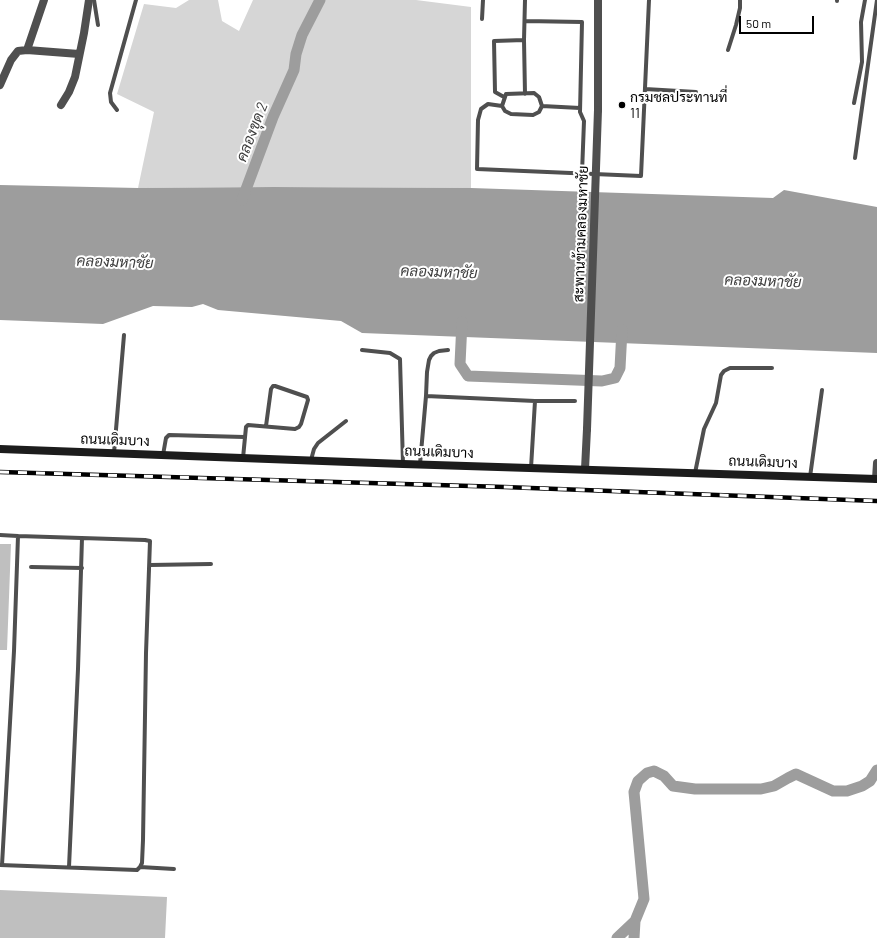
<!DOCTYPE html>
<meta charset="utf-8">
<style>
body{margin:0}
#map{position:relative;width:877px;height:938px;overflow:hidden;background:#fff;font-family:Barlow,sans-serif}
canvas{display:block}
.scale{position:absolute;left:739px;top:16px;width:75px;height:18px;box-sizing:border-box;border:2px solid #000;border-top:0;padding-left:5px;font-size:12px;line-height:14px;white-space:nowrap;color:#000;-webkit-text-stroke:3px #fff;paint-order:stroke}
</style>
<div id="map">
<canvas width="877" height="938"></canvas>
<div class="scale">50 m</div>
</div>
<script>
const ctx = document.querySelector('canvas').getContext('2d');
ctx.lineJoin = 'round';
function fill(path, color) {
  ctx.fillStyle = color;
  ctx.fill(path, 'evenodd');
}
function poly(rows) {
  const path = new Path2D();
  for (const r of rows) {
    path.moveTo(r[0], r[1]);
    for (let i = 2; i < r.length; i += 2) path.lineTo(r[i], r[i + 1]);
  }
  return path;
}
function trace(path, color, width, dash) {
  ctx.strokeStyle = color;
  ctx.lineWidth = width;
  ctx.lineCap = dash ? 'butt' : 'round';
  ctx.setLineDash(dash || []);
  ctx.stroke(path);
}
function write(font, color, halo, rows, align = 'center') {
  ctx.font = font + ' Barlow,Sarabun,sans-serif';
  ctx.lineWidth = 4;
  ctx.setLineDash([]);
  ctx.textBaseline = 'middle';
  ctx.strokeStyle = halo;
  ctx.fillStyle = color;
  for (const [text, x, y, turn = 0] of rows) {
    ctx.save();
    ctx.translate(x, y);
    ctx.rotate((+turn || 0) * Math.PI / 180);
    ctx.textAlign = isNaN(turn) ? turn : align;
    if (halo) ctx.strokeText(text, 0, 0);
    ctx.fillText(text, 0, 0);
    ctx.restore();
  }
}
fill(poly([
 [189,0,218,0,222,21,239,31,253,0,416,0,471,7,471,188,274,187,138,188,154,112,117,94,144,4,176,8]
]), '#d6d6d6');
fill(poly([
 [0,185,138,188,274,187,471,188,773,198,784,190,877,207,877,353,362,333,341,321,218,310,203,304,192,307,153,306,103,324,0,320]
]), '#9d9d9d');
trace(poly([
 [242,200,273,117,294,70,296,54,302,35,320,0],
 [462,322,460,364,468,376,602,381,615,378,620,368,622,330],
 [617,938,635,921],
 [634,938,635,921,644,899,634,792,638,781,647,773,654,771,664,776,673,786,695,789,761,789,774,786,788,778,796,774,833,791,847,791,862,786,870,781,877,770]
]), '#9d9d9d', 11);
fill(poly([
 [0,544,11,544,7,650,0,650],
 [0,890,167,897,165,938,0,938]
]), '#bfbfbf');
trace(poly([
 [94,0,98,25],
 [837,1,837,0],
 [482,19,483,0],
 [525,21,582,22,580,112,584,121,582,173],
 [524,40,525,94],
 [728,50,736,25,740,8,740,0],
 [645,89,696,92],
 [534,93,539,97,542,106,539,112,533,115,511,114,505,111,502,106,506,94,534,93],
 [504,97,495,92,494,41,524,40,525,0],
 [854,103,862,62,861,22,865,0],
 [502,106,488,104,481,109,478,120,477,169,641,176,649,0],
 [542,106,580,108],
 [117,110,111,102,110,93,136,0],
 [855,158,877,0],
 [362,350,390,353,400,359,403,464],
 [448,350,439,351,434,353,431,356,429,360,427,372,426,396,535,401,575,401],
 [114,453,124,335],
 [163,455,166,438,169,435,244,437],
 [243,458,246,427,248,425,295,429,299,427,301,424,308,400,307,397,275,386,273,386,271,389,266,426],
 [311,460,314,449,318,443,346,421],
 [420,464,426,396],
 [531,468,535,401],
 [695,473,704,429,716,403,721,375,724,371,730,368,772,368],
 [810,477,822,390],
 [0,535,18,536,14,651,2,865],
 [150,565,211,564],
 [31,567,82,568],
 [0,865,137,870,140,867,142,863,143,840,146,653,150,541,145,540,18,536],
 [69,867,78,669,82,538],
 [140,867,174,869]
]), '#4f4f4f', 4);
trace(poly([
 [27,50,44,0],
 [0,85,11,60,18,51,27,50,79,54],
 [61,105,69,92,75,77,84,33,89,0],
 [598,110,598,0],
 [585,469,587,429],
 [876,479,877,463]
]), '#4f4f4f', 8);
trace(poly([
 [0,449,403,464,877,479]
]), '#1c1c1c', 8);
const rail = poly([
 [0,472,504,487,877,501]
]);
trace(rail, '#000', 4.5);
trace(rail, '#fff', 3, [9]);
trace(poly([
 [587,429,598,110]
]), '#4f4f4f', 8);
for (const [x, y, r, color] of [
 [622,105,4,"#000"]
]) {
  const dot = new Path2D();
  dot.arc(x, y, r, 0, 2 * Math.PI);
  ctx.fillStyle = color;
  ctx.fill(dot);
  trace(dot, '#fff', 1.5);
}
write('14px', '#000', '#fff', [
 ["กรมชลประทานที่",630,97],
 ["11",630,113]
], 'left');
write('14px', '#000', '#fff', [
 ["สะพานข้ามคลองมหาชัย",581,234,-88],
 ["ถนนเดิมบาง",115,440,2],
 ["ถนนเดิมบาง",439,452,2],
 ["ถนนเดิมบาง",763,462,2]
]);
write('italic 15px', '#3e3e3e', '#fff', [
 ["คลองขุด 2",252,132,-69],
 ["คลองมหาชัย",115,262,2],
 ["คลองมหาชัย",439,272,2],
 ["คลองมหาชัย",763,281,2]
]);
</script>
